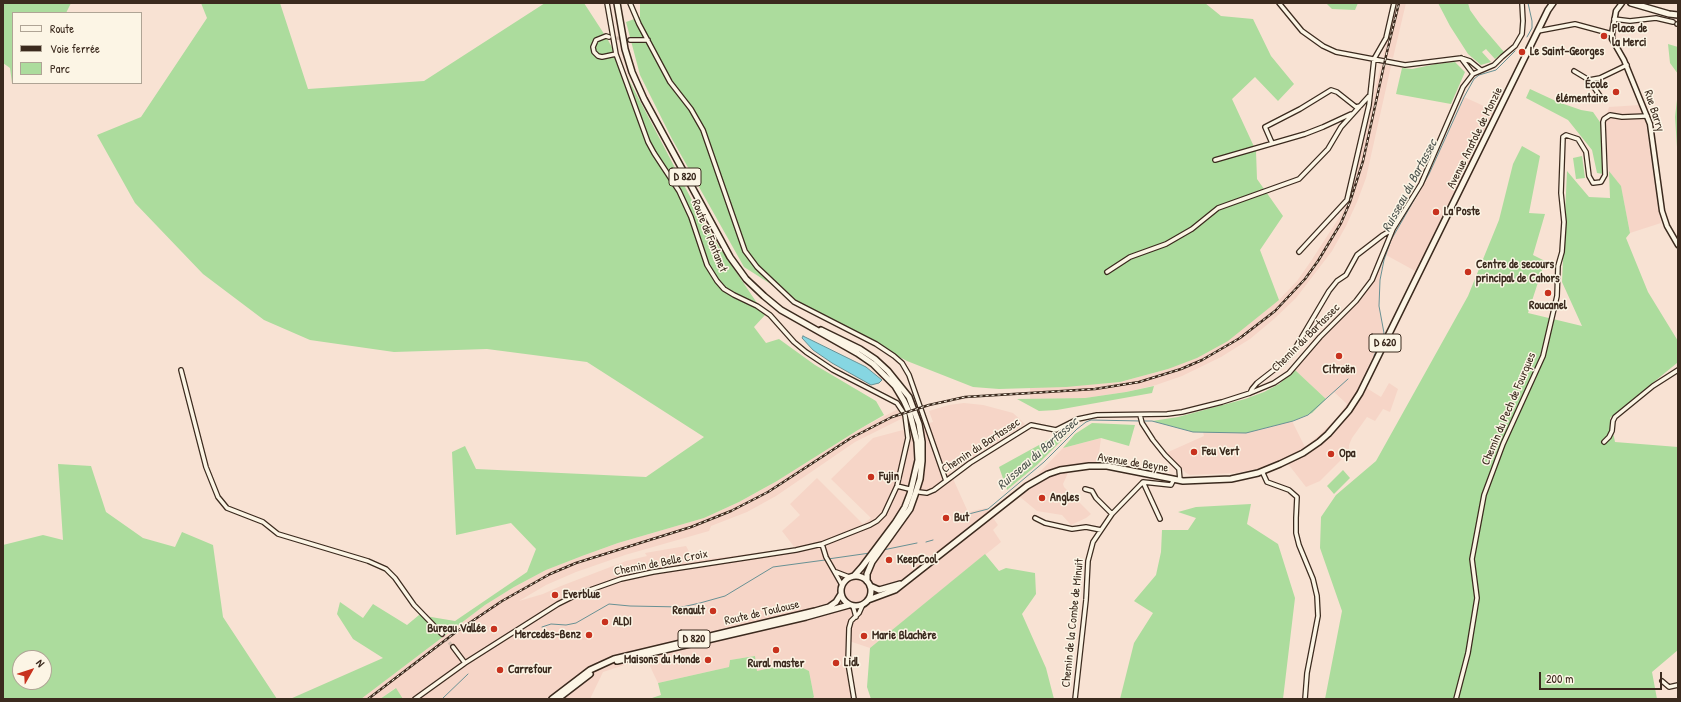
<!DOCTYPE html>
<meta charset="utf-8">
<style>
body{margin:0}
#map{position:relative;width:1681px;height:702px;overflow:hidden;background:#f8e2d3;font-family:"Patrick Hand",sans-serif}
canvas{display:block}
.frame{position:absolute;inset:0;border:4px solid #3b2a1e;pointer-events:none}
.legend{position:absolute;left:12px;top:12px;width:130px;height:72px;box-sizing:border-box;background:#fcf5e5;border:1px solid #afa495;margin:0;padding:5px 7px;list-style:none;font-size:12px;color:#3b2a1e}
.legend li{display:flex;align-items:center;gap:8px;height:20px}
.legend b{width:20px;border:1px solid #afa495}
.north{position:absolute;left:12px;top:650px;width:40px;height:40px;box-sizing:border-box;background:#fcf5e5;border:1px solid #afa495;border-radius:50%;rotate:51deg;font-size:11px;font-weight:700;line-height:16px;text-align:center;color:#3b2a1e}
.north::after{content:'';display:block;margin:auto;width:14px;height:18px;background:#c8321e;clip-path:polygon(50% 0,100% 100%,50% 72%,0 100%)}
.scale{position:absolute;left:1539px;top:672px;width:123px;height:18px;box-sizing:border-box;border:2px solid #3b2a1e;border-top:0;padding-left:5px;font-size:12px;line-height:14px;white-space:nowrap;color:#3b2a1e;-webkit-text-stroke:3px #fcf5e5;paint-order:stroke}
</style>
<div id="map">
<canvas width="1681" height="702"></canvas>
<div class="frame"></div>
<ul class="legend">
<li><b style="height:5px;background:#fcf5e5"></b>Route</li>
<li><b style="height:5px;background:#3b2a1e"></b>Voie ferrée</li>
<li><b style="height:11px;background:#acdc9d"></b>Parc</li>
</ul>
<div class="north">N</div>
<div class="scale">200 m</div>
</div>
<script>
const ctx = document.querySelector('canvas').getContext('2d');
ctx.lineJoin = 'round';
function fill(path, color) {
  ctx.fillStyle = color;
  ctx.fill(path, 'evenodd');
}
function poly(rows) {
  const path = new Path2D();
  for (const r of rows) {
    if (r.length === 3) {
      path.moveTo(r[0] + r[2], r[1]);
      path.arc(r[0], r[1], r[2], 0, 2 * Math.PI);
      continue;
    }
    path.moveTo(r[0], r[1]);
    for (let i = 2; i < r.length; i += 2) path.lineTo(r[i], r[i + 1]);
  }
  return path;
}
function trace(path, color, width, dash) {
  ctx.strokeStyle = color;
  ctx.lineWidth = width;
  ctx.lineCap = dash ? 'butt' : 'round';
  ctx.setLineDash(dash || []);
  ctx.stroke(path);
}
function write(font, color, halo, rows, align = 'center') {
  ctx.font = font + ' "Patrick Hand",sans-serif';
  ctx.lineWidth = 3;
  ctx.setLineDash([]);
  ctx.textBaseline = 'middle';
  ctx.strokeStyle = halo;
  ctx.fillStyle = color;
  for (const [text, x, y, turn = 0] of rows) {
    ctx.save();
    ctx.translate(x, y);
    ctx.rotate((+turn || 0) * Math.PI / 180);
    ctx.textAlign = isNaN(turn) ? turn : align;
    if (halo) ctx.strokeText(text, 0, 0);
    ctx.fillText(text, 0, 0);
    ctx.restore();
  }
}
fill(poly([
 [1397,3,1406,3,1393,58,1383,56],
 [1381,64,1391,66,1366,178,1357,202,1346,226,1332,251,1296,298,1274,319,1250,339,1221,357,1182,376,1156,385,1126,392,1085,398,1030,399,1030,388,1120,382,1168,369,1279,300,1297,281,1311,261,1342,213,1349,198,1355,178],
 [1464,97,1495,111,1417,272,1386,255,1391,240,1429,174],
 [1640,105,1646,123,1658,207,1661,223,1630,233,1621,187,1609,171,1604,123,1609,107],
 [1383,264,1380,280,1379,306,1384,333,1360,384,1381,397,1389,383,1398,389,1390,412,1383,409,1375,421,1367,417,1352,438,1349,445,1349,452,1320,481,1306,487,1285,460,1263,468,1236,473,1190,475,1186,473,1166,453,1204,436,1203,432,1246,432,1292,421,1305,447,1317,437,1336,419,1347,404,1334,392,1326,399,1295,370,1316,344,1364,296],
 [964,403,983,405,1013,413,1025,424,950,472,968,512,986,508,998,525,993,530,1001,542,870,648,849,641,854,699,812,699,814,697,809,671,793,664,756,672,755,656,730,660,729,667,658,683,646,658,603,672,590,699,403,699,395,688,380,699,361,699,485,605,514,587,546,570,582,556,618,543,704,518,739,502,777,481,858,430,898,409,903,418,855,442,776,496,747,512,711,526,709,531,625,555,576,572,546,585,519,601,543,594,561,586,626,561,647,556,645,553,686,546,694,561,795,548,782,531,800,515,790,504,817,478,863,524,871,518,831,479,873,438,933,422,929,411,949,405],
 [1101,438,1097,468,1085,469,1068,473,1063,484,1064,487,1091,514,1086,518,1071,525,1062,515,1037,511,1014,492,1036,476,1063,448]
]), '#f6d5c7');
fill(poly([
 [3,3,71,3,66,13,13,13,12,83,10,68,3,63],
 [201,3,280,3,308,89,424,81,545,3,584,3,608,40,706,227,765,315,754,327,766,343,779,339,815,365,876,401,884,415,858,430,777,481,739,502,704,518,618,543,582,556,546,570,514,587,485,605,361,699,290,699,383,658,353,639,337,614,340,602,363,618,373,604,407,625,419,615,455,621,527,572,536,549,511,523,456,535,452,452,465,446,476,469,646,477,704,437,587,362,487,349,394,352,310,340,264,320,203,274,135,203,97,135,141,117,207,18],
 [640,3,1205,3,1221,16,1253,19,1271,56,1294,84,1278,101,1255,77,1232,99,1256,151,1257,179,1283,216,1260,250,1279,300,1228,341,1197,358,1168,369,1120,382,1066,387,999,389,973,387,907,361,818,314,744,267,672,139,640,75,626,22,640,17],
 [1326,3,1358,3,1355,10,1332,9],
 [1438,3,1468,3,1470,10,1480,24,1504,52,1495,59,1486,49,1482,52,1491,62,1481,65,1468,54,1450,26],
 [1668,44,1678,47,1678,74,1670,63],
 [1455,62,1465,72,1451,104,1396,94,1402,68,1412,69,1436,64],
 [1530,89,1558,102,1581,110,1593,112,1602,125,1603,174,1597,173,1592,150,1568,120,1526,98],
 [1678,91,1678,162,1675,117],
 [1522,146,1540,156,1529,213,1545,214,1533,255,1545,261,1528,313,1582,326,1562,282,1567,171,1589,197,1610,198,1609,171,1621,186,1630,233,1626,238,1648,292,1678,341,1677,363,1610,418,1615,442,1678,447,1678,650,1652,672,1657,699,1325,699,1342,611,1320,548,1321,517,1336,495,1376,461,1468,296,1499,220,1513,164],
 [1582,156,1585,178,1576,179,1573,158],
 [1295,370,1326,399,1312,413,1293,421,1246,433,1193,432,1152,421,1178,417,1245,399,1264,392,1279,384],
 [1154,386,1152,393,1057,410,1039,411,1017,399,1085,398,1126,392],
 [1079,423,1037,465,1007,490,999,467],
 [1092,423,1135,425,1129,446,1101,438,1063,448,1075,434],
 [58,464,91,466,106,512,143,538,175,547,182,532,213,545,223,617,277,699,3,699,3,545,43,535,63,540],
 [20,658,44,658,44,682,20,682],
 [1343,470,1350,478,1334,494,1327,486],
 [1251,504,1247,524,1278,544,1295,598,1283,699,1120,699,1134,643,1153,613,1134,601,1156,575,1161,552,1162,530,1188,530,1196,518,1178,512,1196,507],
 [985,554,999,571,1006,568,1035,573,1036,594,1022,614,1046,668,1054,699,871,699,867,687,870,648],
 [755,656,757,671,793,663,809,671,814,697,812,699,649,699,661,695,658,683,729,667,730,660],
 [396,688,403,699,380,699]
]), '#acdc9d');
const water = poly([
 [803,336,866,367,882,380,879,383,871,385,832,363,813,350,802,338,803,336]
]);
fill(water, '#86d6e2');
trace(water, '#689194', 1);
trace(poly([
 [1527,37,1532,28,1532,21,1528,3],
 [1374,356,1384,333,1379,306,1380,280,1384,260,1391,240,1429,174,1464,97,1474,79,1479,75,1496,70,1515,51],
 [1144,421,1152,421,1193,432,1246,433,1293,421,1308,415,1348,379],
 [965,515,988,509,1044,462,1077,429,1086,422,1091,420,1141,421],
 [926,542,933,540],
 [883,550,917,543],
 [828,559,870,553],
 [542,627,551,624,566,625,576,623,609,604,630,606,682,607,700,603,725,596,773,567,825,560],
 [442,699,468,674]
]), '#689194', 1);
trace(poly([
 [611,37,630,40],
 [442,634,453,647]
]), '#d2bdaf', 3.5, [3.5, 2]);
const minor = poly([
 [630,3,639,24,670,82,691,109,703,130,745,251,757,267,794,302,876,344,894,356,902,363,909,375,946,481],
 [1279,3,1302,31,1323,46,1336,52,1405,65,1461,58,1470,61,1481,70],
 [1614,19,1630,21,1656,18,1673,22],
 [1677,24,1678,24],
 [1538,31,1575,24,1612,34],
 [609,37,606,36,596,40,593,47,594,52,598,56,602,57,616,54],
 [630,40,648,40],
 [1461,58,1473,74],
 [1574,71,1589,80,1600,78,1627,65],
 [1589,80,1602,99],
 [1272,143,1265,127,1300,109,1331,90,1337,92,1356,107,1360,106],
 [1215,160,1305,134,1323,127,1351,114],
 [1299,252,1347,200,1369,105,1374,59,1386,38,1394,3],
 [1107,272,1130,257,1166,244,1192,229,1218,208,1299,179,1328,149,1341,127,1370,95],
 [181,370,206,467,218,497,227,508,263,522,278,534,368,561,386,569,395,578,414,605,442,634],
 [1250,393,1252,389,1257,383,1284,362,1293,352,1329,291,1337,281,1346,275,1357,255,1383,235,1393,229],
 [1140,415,1142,423,1153,440,1165,455,1179,469,1180,480],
 [1604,442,1609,437,1612,431,1613,421,1615,417,1653,386,1678,370],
 [1262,471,1267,482,1289,490,1297,497,1296,518,1296,533,1299,545,1313,579,1317,596,1318,616,1307,673,1305,699],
 [1143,482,1160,519],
 [897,486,909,489],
 [1085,489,1092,491,1096,498,1112,514],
 [919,492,927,493,934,490,970,463,1031,425,1056,430,1078,419,1097,415,1167,414,1182,412,1222,402,1250,393,1274,383,1289,373,1320,337,1356,301,1372,280,1393,229,1421,184,1463,87,1473,74,1494,65,1502,57,1515,46,1522,34,1523,21,1522,3],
 [1035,518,1045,523,1072,529,1086,527,1101,530],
 [822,544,826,557,842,585],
 [836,572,849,577],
 [853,606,856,617],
 [453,647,465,663],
 [1662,681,1669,687,1678,685],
 [415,699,465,663,558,604,576,595,621,579,653,572,796,550,822,544,870,525,877,521,884,514,897,486,908,438,905,415,897,403,833,370,806,352,794,342,770,315,757,306,734,295,724,289,717,281,707,265,691,217,679,191,654,153,648,142,616,54,607,3],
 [854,699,848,663,849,628,851,621,859,613,863,604],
 [1075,699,1086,600,1088,561,1093,542,1112,514,1143,482,1171,485,1174,479],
 [1456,699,1468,653,1477,598,1472,559,1484,495,1503,444,1543,356,1557,296,1558,266,1562,252,1564,222,1561,193,1563,137,1566,135,1578,139,1586,152,1589,176,1593,183,1601,182,1605,175,1603,122,1604,119,1610,115,1622,117,1647,116]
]);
const tertiary = poly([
 [1622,3,1616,11,1612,34,1612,39,1624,60,1650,124,1662,211,1667,226,1678,245]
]);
const primary = poly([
 [617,3,625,49,632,72,644,99,730,257,746,279,764,296,781,310,857,353,873,364,895,386,904,401,910,414,917,442,918,460,910,494,905,507,895,523,862,567,854,576],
 [1631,3,1669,14,1678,15],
 [821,330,860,349,875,359,888,371,909,397,919,424,922,442,922,461,920,479,915,495,910,509,872,562,867,574,867,581],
 [856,591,15],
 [870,586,879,590,900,584],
 [868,600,895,590,1027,486,1048,474,1060,470,1089,466,1107,466,1183,481,1231,479,1258,473,1280,464,1303,453,1319,442,1328,434,1349,410,1360,393,1548,10,1553,3],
 [617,661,806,617,849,605],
 [560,697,590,674],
 [552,699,590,670,614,659,815,611,829,607,836,602,841,594]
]);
trace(minor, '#3b2a1e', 6);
trace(tertiary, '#3b2a1e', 7);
trace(primary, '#3b2a1e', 8);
trace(minor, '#fcf5e5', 3.5);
trace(tertiary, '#fcf5e5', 4);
trace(primary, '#fcf5e5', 5);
const rail = poly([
 [368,699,456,632,502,601,550,574,576,563,691,527,731,511,768,492,851,438,892,417,929,405,965,397,1095,389,1139,382,1181,369,1202,360,1240,338,1275,311,1305,279,1318,261,1341,223,1350,202,1363,161,1386,56,1399,3]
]);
trace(rail, '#3b2a1e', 2.5);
trace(rail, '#fcf5e5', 1, [3]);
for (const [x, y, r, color] of [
 [1604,36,4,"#c8321e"],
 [1522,52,4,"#c8321e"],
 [1616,92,4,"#c8321e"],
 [1436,212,4,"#c8321e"],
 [1468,272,4,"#c8321e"],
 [1548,293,4,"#c8321e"],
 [1339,356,4,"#c8321e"],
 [1194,452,4,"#c8321e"],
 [1331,454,4,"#c8321e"],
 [871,477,4,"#c8321e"],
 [1042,498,4,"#c8321e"],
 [946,518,4,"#c8321e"],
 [889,560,4,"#c8321e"],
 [555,595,4,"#c8321e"],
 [713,611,4,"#c8321e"],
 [605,622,4,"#c8321e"],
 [494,629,4,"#c8321e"],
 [589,635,4,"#c8321e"],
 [864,636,4,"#c8321e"],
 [776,650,4,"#c8321e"],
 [708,660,4,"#c8321e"],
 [836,663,4,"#c8321e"],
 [500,670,4,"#c8321e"]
]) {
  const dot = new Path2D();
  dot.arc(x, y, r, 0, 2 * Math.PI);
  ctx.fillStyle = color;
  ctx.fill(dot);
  trace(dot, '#fcf5e5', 1.5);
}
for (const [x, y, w] of [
 [685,177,32],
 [1385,343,32],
 [694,639,32]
]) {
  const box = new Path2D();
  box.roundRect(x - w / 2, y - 9, w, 18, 3);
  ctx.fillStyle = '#fcf5e5';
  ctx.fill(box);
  trace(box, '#3b2a1e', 1);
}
write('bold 11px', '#3b2a1e', null, [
 ["D 820",685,177],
 ["D 620",1385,343],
 ["D 820",694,639]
]);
write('bold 12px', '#3b2a1e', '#fcf5e5', [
 ["Place de",1612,29],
 ["la Merci",1612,43],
 ["Le Saint-Georges",1530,52],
 ["École",1608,85,"right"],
 ["élémentaire",1608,99,"right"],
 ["La Poste",1444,212],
 ["Centre de secours",1476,265],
 ["principal de Cahors",1476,279],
 ["Roucanel",1548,306,"center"],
 ["Citroën",1339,370,"center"],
 ["Feu Vert",1202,452],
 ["Opa",1339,454],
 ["Fujin",879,477],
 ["Angles",1050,498],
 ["But",954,518],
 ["KeepCool",897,560],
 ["Everblue",563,595],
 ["Renault",705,611,"right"],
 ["ALDI",613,622],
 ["Bureau Vallée",486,629,"right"],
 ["Mercedes-Benz",581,635,"right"],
 ["Marie Blachère",872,636],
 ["Maisons du Monde",700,660,"right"],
 ["Lidl",844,663],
 ["Rural master",776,664,"center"],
 ["Carrefour",508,670]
], 'left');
write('12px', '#3b2a1e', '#fcf5e5', [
 ["Rue Barry",1654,111,72],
 ["Avenue Anatole de Monzie",1475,138,-64],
 ["Route de Fontanet",709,236,68],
 ["Chemin du Bartassec",1306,338,-45],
 ["Chemin du Pech de Fourques",1509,409,-67],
 ["Chemin du Bartassec",981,446,-33],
 ["Avenue de Beyne",1133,463,9],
 ["Chemin de Belle Croix",661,563,-11],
 ["Route de Toulouse",762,613,-13],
 ["Chemin de la Combe de Minuit",1073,623,-84]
]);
write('italic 13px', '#4e554f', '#fcf5e5', [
 ["Ruisseau du Bartassec",1410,186,-62],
 ["Ruisseau du Bartassec",1038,454,-41]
]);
</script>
